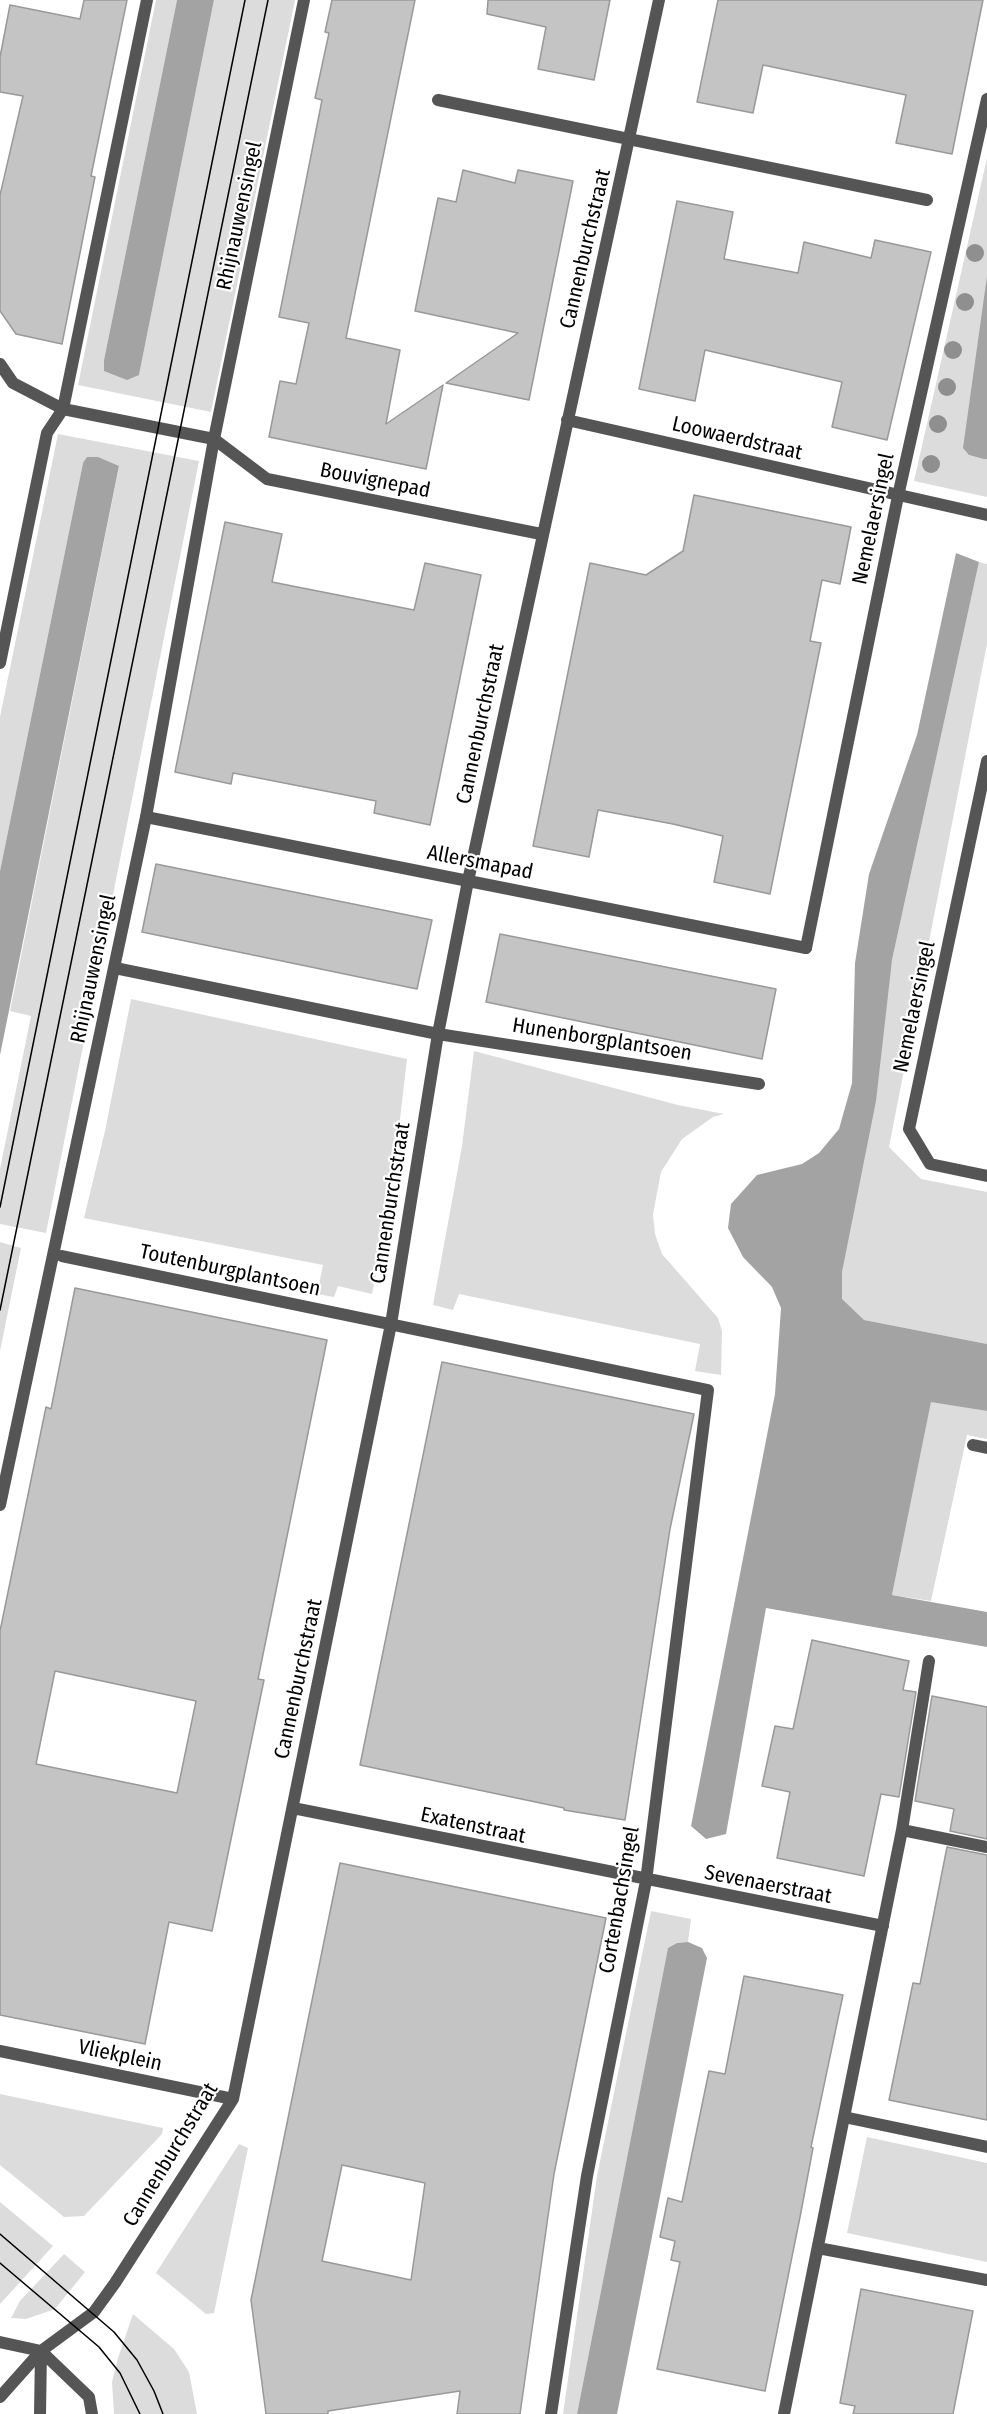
<!DOCTYPE html>
<style>
body{margin:0}
canvas{display:block;background:#fff}
</style>
<canvas width="987" height="2414"></canvas>
<script>
const ctx = document.querySelector('canvas').getContext('2d');
ctx.lineJoin = 'round';
function fill(path, color) {
  ctx.fillStyle = color;
  ctx.fill(path, 'evenodd');
}
function poly(rows) {
  const path = new Path2D();
  for (const r of rows) {
    path.moveTo(r[0], r[1]);
    for (let i = 2; i < r.length; i += 2) path.lineTo(r[i], r[i + 1]);
  }
  return path;
}
function trace(path, color, width, dash) {
  ctx.strokeStyle = color;
  ctx.lineWidth = width;
  ctx.lineCap = dash ? 'butt' : 'round';
  ctx.setLineDash(dash || []);
  ctx.stroke(path);
}
function write(font, color, halo, rows, align = 'center') {
  ctx.font = font + ' "Fira Sans Condensed",sans-serif';
  ctx.lineWidth = 4.5;
  ctx.setLineDash([]);
  ctx.textBaseline = 'middle';
  ctx.strokeStyle = halo;
  ctx.fillStyle = color;
  for (const [text, x, y, turn = 0] of rows) {
    ctx.save();
    ctx.translate(x, y);
    ctx.rotate((+turn || 0) * Math.PI / 180);
    ctx.textAlign = isNaN(turn) ? turn : align;
    if (halo) ctx.strokeText(text, 0, 0);
    ctx.fillText(text, 0, 0);
    ctx.restore();
  }
}
fill(poly([
 [156,0,177,0,104,360,139,375,214,0,295,0,211,412,78,385],
 [987,158,987,276,969,455,987,459,987,497,914,481],
 [58,434,199,461,46,1233,0,1224,0,1169,31,1016,10,1011,119,467,83,463,0,871,0,717],
 [979,562,987,564,987,644,889,1147,921,1179,987,1192,987,1344,863,1320,842,1300,842,1272,892,960],
 [131,999,407,1059,390,1205,372,1294,338,1286,334,1297,317,1294,323,1265,84,1218,105,1131],
 [474,1051,678,1105,724,1114,713,1117,682,1139,661,1172,653,1214,655,1234,662,1254,718,1318,722,1331,721,1375,695,1371,700,1344,459,1294,453,1310,433,1305,462,1146],
 [0,1242,21,1248,0,1351],
 [931,1401,987,1411,987,1439,967,1435,931,1601,892,1595],
 [651,1911,691,1919,688,1942,677,1943,668,1949,577,2414,563,2414,597,2176],
 [0,2094,163,2128,162,2134,84,2216,64,2217,0,2165],
 [867,2137,987,2163,987,2262,847,2233],
 [239,2144,248,2148,214,2313,206,2314,156,2273],
 [0,2202,53,2246,0,2304],
 [64,2254,85,2272,55,2309,26,2319,11,2318,20,2301],
 [133,2314,174,2349,189,2372,197,2414,114,2414,112,2382,118,2358]
]), '#dcdcdc');
fill(poly([
 [177,0,214,0,139,375,127,380,104,371,104,360],
 [987,276,987,459,984,459,969,455,963,448],
 [87,457,98,457,119,466,0,1055,0,871,83,463],
 [956,553,979,562,892,960,876,1101,842,1272,842,1299,864,1320,987,1344,987,1411,931,1402,892,1595,987,1612,987,1647,766,1608,726,1834,706,1839,691,1826,775,1394,781,1308,772,1287,743,1257,728,1228,731,1204,757,1175,802,1164,819,1153,839,1129,852,1083,855,963,869,874,917,735],
 [688,1942,702,1948,707,1958,617,2414,577,2414,668,1948,677,1943]
]), '#a3a3a3');
const building = poly([
 [84,0,127,0,91,176,95,177,62,344,16,334,0,311,0,195,23,96,0,92,0,57,10,5,80,19,84,0],
 [332,0,415,0,346,338,400,350,386,424,443,385,426,469,269,437,280,381,296,384,309,323,279,317,322,100,315,98,329,33,325,32,332,0],
 [488,0,610,0,594,80,538,69,546,27,487,14,488,0],
 [718,0,983,0,952,154,896,143,906,95,763,65,753,113,697,102,718,0],
 [463,170,515,183,518,170,573,181,529,400,446,383,518,333,415,311,438,198,456,202,463,170],
 [677,201,733,212,724,259,798,273,804,242,871,258,875,240,931,252,887,440,832,427,842,382,705,350,695,401,639,389,677,201],
 [694,495,851,527,840,584,822,580,810,641,821,643,770,894,714,882,723,836,673,824,598,810,589,857,533,846,590,563,646,575,666,562,683,551,694,495],
 [225,522,282,534,272,582,414,610,425,563,481,575,430,825,374,813,376,801,233,773,231,784,175,772,225,522],
 [156,864,432,920,417,989,142,932,156,864],
 [500,934,776,989,762,1059,486,1002,500,934],
 [75,1288,327,1340,258,1679,264,1680,212,1931,169,1922,145,2044,0,2015,0,1631,46,1407,51,1409,75,1288],
 [55,1671,196,1701,177,1793,36,1764,55,1671],
 [442,1362,694,1414,670,1529,625,1820,564,1810,564,1808,360,1765,442,1362],
 [812,1640,909,1661,903,1690,916,1692,899,1797,881,1794,864,1876,777,1858,790,1792,762,1786,775,1726,793,1729,812,1640],
 [932,1696,987,1707,987,1839,950,1831,954,1809,915,1801,932,1696],
 [947,1847,987,1855,987,2120,889,2100,913,1983,920,1984,947,1847],
 [340,1863,606,1918,554,2174,520,2414,457,2414,460,2391,328,2411,328,2414,266,2414,251,2300,340,1863],
 [342,2165,425,2183,411,2280,322,2261,342,2165],
 [744,1976,843,1995,811,2147,813,2148,801,2212,765,2391,657,2369,680,2262,671,2260,675,2241,660,2237,668,2198,682,2202,709,2071,725,2074,744,1976],
 [861,2289,973,2311,953,2414,853,2414,855,2406,840,2403,861,2289]
]);
fill(building, '#c4c4c4');
trace(building, '#999', 1.5);
trace(poly([
 [973,1445,987,1448],
 [0,2397,41,2351]
]), '#555', 12);
trace(poly([
 [0,663,47,433,63,409,147,0],
 [806,948,898,496,987,99],
 [0,1505,146,817,214,439,304,0]
]), '#555', 12);
trace(poly([
 [438,100,927,200],
 [0,364,13,383,63,409,214,439,267,479,541,534],
 [567,420,987,515],
 [987,761,909,1129,930,1164,987,1176],
 [146,817,806,948],
 [115,968,438,1034,759,1084],
 [62,1256,708,1390,646,1881,587,2176,551,2414],
 [293,1808,883,1926],
 [902,1830,929,1661],
 [0,2051,233,2099],
 [844,2117,987,2147],
 [818,2248,987,2280],
 [0,2342,41,2351],
 [41,2351,94,2312,115,2283,233,2099,391,1324,438,1034,468,881,659,0],
 [41,2351,89,2397,92,2414],
 [40,2414,41,2351],
 [784,2414,902,1830,987,1847]
]), '#555', 12);
trace(poly([
 [0,1207,245,0],
 [0,1310,268,0],
 [0,2234,114,2332,137,2360,154,2391,163,2414],
 [0,2263,99,2347,120,2373,140,2414]
]), '#000', 1.5);
ctx.fillStyle = '#8f8f8f';
for (const [x, y] of [
 [975,253],
 [965,302],
 [953,350],
 [947,387],
 [938,424],
 [931,464]
]) {
  ctx.beginPath();
  ctx.arc(x, y, 9, 0, 2 * Math.PI);
  ctx.fill();
}
write('21px', '#000', '#fff', [
 ["Rhijnauwensingel",240,216,-78],
 ["Cannenburchstraat",586,249,-77],
 ["Loowaerdstraat",737,439,13],
 ["Bouvignepad",375,481,11],
 ["Nemelaersingel",874,519,-78],
 ["Cannenburchstraat",481,724,-78],
 ["Allersmapad",480,863,11],
 ["Rhijnauwensingel",94,969,-78],
 ["Nemelaersingel",915,1007,-78],
 ["Hunenborgplantsoen",602,1040,9],
 ["Cannenburchstraat",391,1203,-81],
 ["Toutenburgplantsoen",230,1271,12],
 ["Cannenburchstraat",299,1679,-78],
 ["Exatenstraat",473,1826,12],
 ["Sevenaerstraat",768,1885,11],
 ["Cortenbachsingel",620,1900,-80],
 ["Vliekplein",120,2056,12],
 ["Cannenburchstraat",171,2155,-59]
]);
</script>
